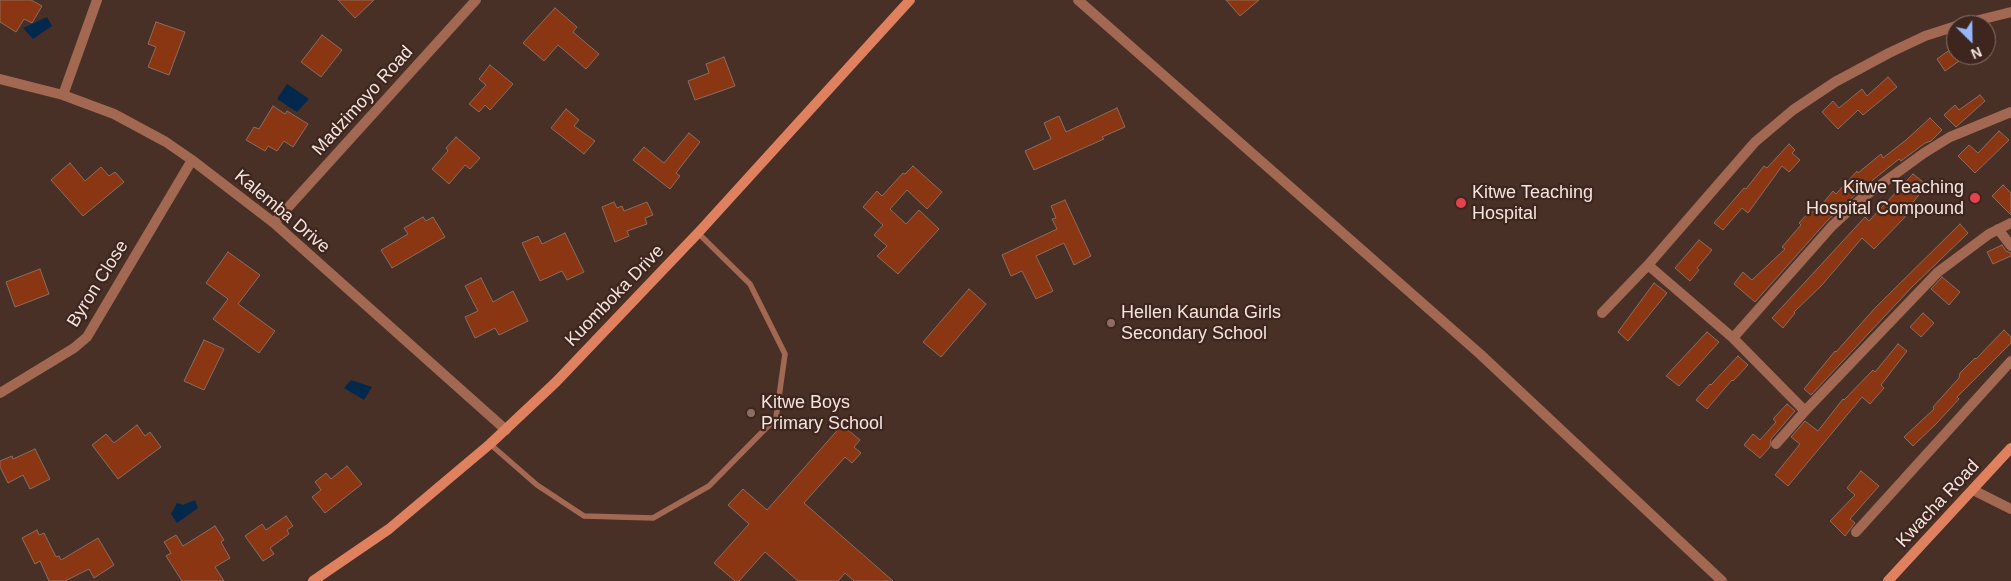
<!DOCTYPE html>
<style>
body{margin:0}
#map{position:relative;width:2011px;height:581px;overflow:hidden;background:#483027;font-family:Arial,sans-serif}
canvas{display:block}
.north{position:absolute;left:1946px;top:15px;width:50px;height:50px;box-sizing:border-box;background:#3e261e;border:1px solid #87726b;border-radius:50%;rotate:157deg;font-size:14px;font-weight:700;line-height:20px;text-align:center;color:#f4e4de}
.north::after{content:'';display:block;margin:auto;width:18px;height:22px;background:#94b7fd;clip-path:polygon(50% 0,100% 100%,50% 72%,0 100%)}
</style>
<div id="map">
<canvas width="2011" height="581"></canvas>
<div class="north">N</div>
</div>
<script>
const ctx = document.querySelector('canvas').getContext('2d');
ctx.lineJoin = 'round';
function fill(path, color) {
  ctx.fillStyle = color;
  ctx.fill(path, 'evenodd');
}
function poly(rows) {
  const path = new Path2D();
  for (const r of rows) {
    path.moveTo(r[0], r[1]);
    for (let i = 2; i < r.length; i += 2) path.lineTo(r[i], r[i + 1]);
  }
  return path;
}
function trace(path, color, width, dash) {
  ctx.strokeStyle = color;
  ctx.lineWidth = width;
  ctx.lineCap = dash ? 'butt' : 'round';
  ctx.setLineDash(dash || []);
  ctx.stroke(path);
}
function write(font, color, halo, rows, align = 'center') {
  ctx.font = font + ' Arial,sans-serif';
  ctx.lineWidth = 4.5;
  ctx.setLineDash([]);
  ctx.textBaseline = 'middle';
  ctx.strokeStyle = halo;
  ctx.fillStyle = color;
  for (const [text, x, y, turn = 0] of rows) {
    ctx.save();
    ctx.translate(x, y);
    ctx.rotate((+turn || 0) * Math.PI / 180);
    ctx.textAlign = isNaN(turn) ? turn : align;
    if (halo) ctx.strokeText(text, 0, 0);
    ctx.fillText(text, 0, 0);
    ctx.restore();
  }
}
fill(poly([
 [47,17,52,26,33,39,23,28],
 [287,84,309,99,297,112,277,99],
 [351,380,372,387,364,400,344,388],
 [195,500,198,508,177,523,171,514,177,503,183,505]
]), '#02294b');
const building = poly([
 [0,0,31,0,42,6,32,23,24,19,16,32,0,22,0,0],
 [338,0,374,0,355,18,338,0],
 [1226,0,1259,0,1240,16,1226,0],
 [555,8,577,27,573,32,599,54,586,69,558,45,544,61,523,43,555,8],
 [156,22,185,32,169,75,148,67,156,47,148,44,156,22],
 [322,35,342,50,321,77,301,62,322,35],
 [1951,49,1959,61,1945,71,1937,59,1951,49],
 [724,57,735,86,695,100,688,81,709,73,706,64,724,57],
 [490,65,513,84,490,110,485,105,479,112,469,104,486,85,479,79,490,65],
 [1888,77,1897,87,1863,115,1858,110,1838,129,1822,112,1833,101,1839,108,1862,89,1867,96,1888,77],
 [1980,95,1985,101,1956,127,1944,115,1955,105,1959,110,1980,95],
 [273,106,285,114,287,111,308,124,293,147,284,141,277,151,268,146,265,151,246,140,254,127,259,129,273,106],
 [1117,108,1125,127,1102,137,1104,139,1034,170,1025,151,1051,139,1044,123,1059,116,1066,132,1117,108],
 [566,109,579,120,574,126,595,141,584,154,551,128,566,109],
 [1930,118,1942,130,1931,141,1925,143,1901,161,1899,159,1858,192,1827,221,1755,302,1734,284,1743,272,1752,280,1785,249,1782,247,1801,225,1799,223,1811,210,1815,213,1833,191,1836,194,1857,171,1858,173,1881,154,1883,158,1906,140,1930,118],
 [1999,131,2009,140,1975,173,1958,156,1969,145,1978,153,1999,131],
 [689,133,700,142,676,173,680,176,670,189,633,160,644,147,664,163,689,133],
 [456,137,480,158,470,169,465,165,449,184,432,169,448,151,446,148,456,137],
 [1789,144,1795,150,1792,153,1800,160,1789,172,1782,166,1748,213,1742,208,1723,230,1714,223,1744,188,1746,189,1764,166,1767,168,1789,144],
 [70,163,85,181,101,167,109,176,115,172,124,182,83,216,51,180,70,163],
 [913,166,942,192,927,209,907,190,890,209,906,224,919,210,939,229,898,274,877,256,887,246,874,235,883,225,863,207,877,191,882,196,903,173,905,174,913,166],
 [1913,174,1927,185,1905,212,1907,215,1874,249,1862,238,1822,285,1794,312,1795,313,1783,328,1772,318,1865,217,1869,221,1913,174],
 [2003,185,2011,193,2011,215,1992,196,2003,185],
 [1065,200,1091,256,1074,265,1064,243,1036,256,1053,291,1036,299,1022,271,1011,276,1002,255,1057,229,1052,219,1056,218,1051,206,1065,200],
 [614,202,617,208,622,206,624,211,647,202,653,215,645,218,647,224,627,231,629,236,615,242,602,207,614,202],
 [423,217,426,221,433,217,445,237,392,268,381,250,408,234,404,228,423,217],
 [1960,224,1968,233,1912,287,1811,395,1804,389,1835,351,1836,352,1875,308,1960,224],
 [565,233,584,272,567,280,562,271,540,281,522,243,538,236,542,244,565,233],
 [1699,240,1712,250,1697,268,1699,270,1690,281,1675,268,1699,240],
 [2002,245,2006,251,2011,253,2011,256,1993,264,1987,252,2002,245],
 [228,252,260,275,238,304,275,331,259,353,213,319,228,299,206,283,228,252],
 [40,269,49,294,15,307,6,282,40,269],
 [1942,277,1960,292,1949,305,1931,289,1942,277],
 [481,278,493,302,513,291,528,321,499,335,495,328,475,338,465,317,478,311,465,286,481,278],
 [1654,283,1667,293,1628,341,1618,332,1654,283],
 [969,289,986,304,941,357,923,342,969,289],
 [1923,313,1934,323,1921,337,1910,327,1923,313],
 [2004,330,2011,337,2011,343,1957,397,1959,399,1936,424,1913,446,1904,437,1934,409,1933,407,1959,378,1960,373,1975,358,1976,359,2004,330],
 [1707,332,1719,342,1679,386,1666,376,1707,332],
 [204,340,224,349,204,390,184,381,204,340],
 [1898,344,1907,351,1881,385,1884,388,1870,404,1862,397,1788,486,1775,475,1800,444,1791,437,1805,421,1818,431,1843,399,1844,400,1873,370,1875,372,1898,344],
 [1738,356,1748,365,1733,381,1732,380,1707,409,1696,400,1710,384,1711,385,1738,356],
 [1787,404,1795,411,1771,439,1770,447,1760,458,1744,445,1753,434,1760,440,1776,422,1773,419,1787,404],
 [137,425,145,436,150,432,161,447,118,479,92,445,106,434,114,443,137,425],
 [842,425,860,440,854,447,861,453,852,463,845,457,804,503,893,581,854,581,845,573,838,581,798,581,765,552,739,581,735,581,714,563,749,524,728,505,743,489,767,510,842,425],
 [35,449,50,479,30,489,23,475,8,483,0,467,0,461,12,456,13,459,35,449],
 [347,466,362,484,325,513,312,497,321,490,315,482,326,473,331,479,347,466],
 [1861,471,1879,486,1850,519,1855,523,1845,536,1830,521,1855,495,1847,488,1861,471],
 [286,516,293,526,287,530,289,534,270,548,274,554,263,561,245,536,262,524,266,530,286,516],
 [215,526,224,540,221,542,230,558,215,567,224,581,182,581,166,556,171,553,164,542,176,535,183,546,215,526],
 [37,530,39,535,44,533,56,557,59,556,61,560,98,538,114,565,94,578,89,569,65,581,49,581,40,561,35,564,22,538,37,530]
]);
fill(building, '#8b3612');
trace(building, '#896d63', 1);
trace(poly([
 [490,444,537,485,584,516,653,518,709,486,776,418,785,354,750,284,698,233]
]), '#a36852', 5.5);
trace(poly([
 [1078,0,1480,354,1722,581],
 [1959,25,2011,12],
 [0,79,63,95,114,114,166,142,192,160,274,223,506,430],
 [63,95,97,0],
 [274,223,476,0],
 [1998,229,2011,246],
 [1648,265,1733,338,1805,411],
 [1602,313,1648,265,1755,142,1793,110,1835,82,1889,53,1925,36,1956,26],
 [1733,338,1832,226,1861,199,1924,153,1950,137,2011,112],
 [0,393,74,348,87,337,192,160],
 [1776,444,1805,411,1938,272,1989,234,2011,223],
 [1973,490,2011,509],
 [1856,532,2011,361]
]), '#a36852', 10);
trace(poly([
 [313,581,389,529,490,444,556,382,698,233,910,0],
 [1888,581,2011,448]
]), '#df815e', 10);
for (const [x, y, r, color] of [
 [1975,198,6,"#e0444e"],
 [1461,203,6,"#e0444e"],
 [1111,323,5,"#8d6e63"],
 [751,413,5,"#8d6e63"]
]) {
  const dot = new Path2D();
  dot.arc(x, y, r, 0, 2 * Math.PI);
  ctx.fillStyle = color;
  ctx.fill(dot);
  trace(dot, '#3e261e', 2);
}
write('18px', '#f4e4de', '#3e261e', [
 ["Madzimoyo Road",363,101,-48],
 ["Kalemba Drive",282,212,40],
 ["Byron Close",98,284,-58],
 ["Kuomboka Drive",615,296,-46],
 ["Kwacha Road",1938,504,-47]
]);
write('18px', '#f4e4de', '#3e261e', [
 ["Kitwe Teaching",1964,188,"right"],
 ["Hospital Compound",1964,209,"right"],
 ["Kitwe Teaching",1472,193],
 ["Hospital",1472,214],
 ["Hellen Kaunda Girls",1121,313],
 ["Secondary School",1121,334],
 ["Kitwe Boys",761,403],
 ["Primary School",761,424]
], 'left');
</script>
